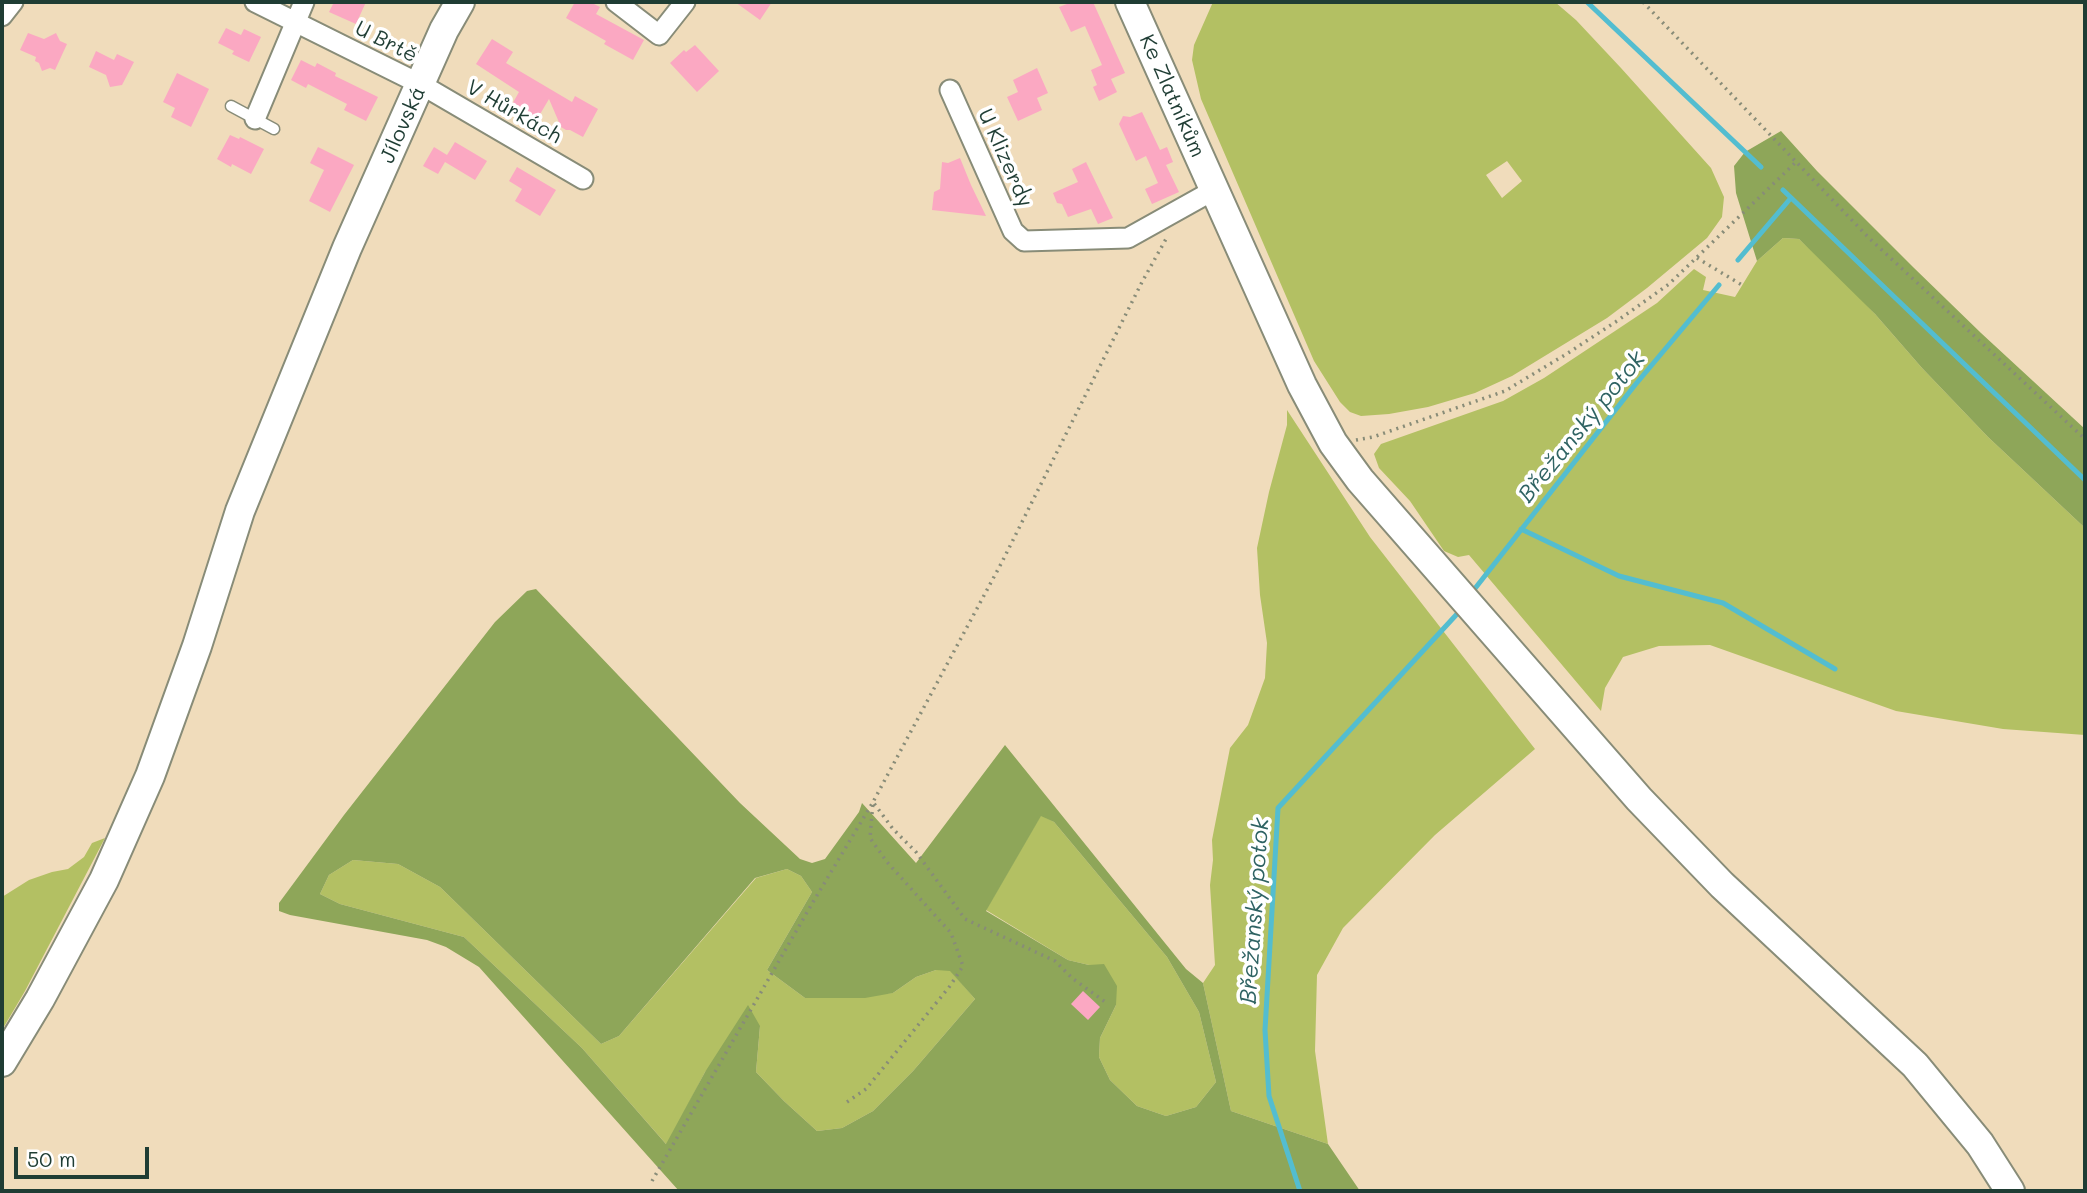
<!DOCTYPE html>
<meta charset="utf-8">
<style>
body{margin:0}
#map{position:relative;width:2087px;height:1193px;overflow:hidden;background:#f0dcbb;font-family:Mali,sans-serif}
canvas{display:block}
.frame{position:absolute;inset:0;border:4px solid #1f3d34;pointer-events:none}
.scale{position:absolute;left:14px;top:1147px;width:135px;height:32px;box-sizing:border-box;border:4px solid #1f3d34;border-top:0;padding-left:9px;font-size:21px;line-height:24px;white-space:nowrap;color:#1f3d34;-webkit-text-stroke:5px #fff;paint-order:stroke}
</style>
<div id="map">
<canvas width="2087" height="1193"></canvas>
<div class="frame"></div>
<div class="scale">50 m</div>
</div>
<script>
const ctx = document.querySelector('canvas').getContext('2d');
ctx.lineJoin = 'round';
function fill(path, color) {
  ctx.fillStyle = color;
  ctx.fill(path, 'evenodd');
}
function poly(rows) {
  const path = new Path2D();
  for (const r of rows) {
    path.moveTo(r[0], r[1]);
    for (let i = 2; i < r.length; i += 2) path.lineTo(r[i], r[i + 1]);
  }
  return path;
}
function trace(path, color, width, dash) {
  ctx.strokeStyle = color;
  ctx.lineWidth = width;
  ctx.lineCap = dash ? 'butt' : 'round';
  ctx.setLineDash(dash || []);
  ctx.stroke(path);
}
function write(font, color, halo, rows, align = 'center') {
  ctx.font = font + ' Mali,sans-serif';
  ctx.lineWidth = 7;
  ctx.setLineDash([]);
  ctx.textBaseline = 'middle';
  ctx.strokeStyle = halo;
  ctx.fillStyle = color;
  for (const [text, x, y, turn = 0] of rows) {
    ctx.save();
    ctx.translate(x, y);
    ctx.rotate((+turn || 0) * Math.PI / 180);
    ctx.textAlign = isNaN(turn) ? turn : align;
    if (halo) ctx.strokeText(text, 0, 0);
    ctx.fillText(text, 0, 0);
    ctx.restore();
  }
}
fill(poly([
 [1213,2,1555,2,1576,20,1621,68,1711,168,1724,197,1722,217,1707,238,1647,288,1607,318,1512,376,1475,393,1428,407,1389,414,1361,416,1350,412,1340,402,1314,361,1201,99,1192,60,1194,45],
 [1507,161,1522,181,1502,198,1486,175],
 [1783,238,1799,239,1842,279,1875,314,1922,368,1988,437,2085,528,2085,735,2003,729,1896,711,1710,645,1659,646,1623,657,1605,688,1601,711,1469,555,1458,557,1444,551,1410,501,1379,468,1374,454,1381,444,1503,401,1544,378,1615,331,1657,303,1694,269,1706,277,1703,290,1735,297,1757,261],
 [1287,410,1370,537,1535,749,1435,835,1343,928,1317,975,1315,1051,1328,1144,1231,1111,1203,983,1215,965,1210,885,1213,860,1212,840,1230,748,1248,725,1265,678,1267,643,1260,595,1257,548,1269,492,1287,425],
 [1041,815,1054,822,1167,957,1199,1012,1216,1082,1196,1107,1166,1116,1137,1106,1110,1080,1099,1057,1100,1038,1116,1005,1089,965,1068,960,986,910],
 [105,838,25,991,2,1030,2,897,29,880,52,872,68,869,84,857,92,843],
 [353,860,398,864,440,887,601,1044,619,1036,756,878,787,869,801,876,812,892,767,970,805,998,893,993,916,977,936,970,950,970,975,999,913,1071,873,1111,842,1128,817,1131,784,1101,756,1072,760,1026,705,1072,667,1145,582,1048,464,937,340,904,320,894,329,875]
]), '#b3c063');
fill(poly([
 [1781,131,1817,171,1913,267,1981,333,2085,429,2085,528,1988,437,1922,368,1875,314,1799,239,1783,238,1757,261,1736,193,1734,166,1745,152],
 [536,589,740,803,800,859,812,863,825,859,859,812,862,803,916,863,1005,745,1186,969,1203,983,1231,1111,1328,1144,1360,1191,679,1191,479,967,446,947,427,940,290,915,279,911,279,903,344,815,495,622,527,591],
 [1041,816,1054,822,1167,957,1199,1012,1216,1082,1196,1107,1166,1116,1137,1106,1110,1080,1099,1057,1100,1038,1116,1005,1117,986,1104,964,1089,965,1068,960,986,911],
 [353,860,398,864,440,887,601,1044,619,1036,755,878,787,869,801,876,812,892,767,970,805,998,865,998,893,993,916,977,936,970,950,971,975,999,913,1071,873,1111,842,1128,817,1131,784,1101,756,1072,760,1026,748,1005,705,1072,666,1144,582,1048,464,937,340,904,320,894,329,875]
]), '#8ea659');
trace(poly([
 [1587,2,1761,167],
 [1783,190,2085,480],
 [1738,260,1790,199],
 [1521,529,1619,576,1723,603,1835,669],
 [1473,591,1635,385,1719,285],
 [1300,1191,1269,1096,1265,1030,1278,808,1457,614]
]), '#53bdd0', 5);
fill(poly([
 [334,2,366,2,356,24,329,12],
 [575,2,590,2,600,7,596,14,644,40,633,60,604,44,606,41,566,18],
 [735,2,772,2,760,20],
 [1072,2,1093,2,1125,73,1111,79,1117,92,1099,101,1093,87,1097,85,1091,70,1102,65,1085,26,1071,32,1059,7],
 [226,28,241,35,244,29,261,37,249,62,232,54,234,51,218,43],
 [28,33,44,39,56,33,60,41,67,44,55,70,50,68,42,71,39,63,35,61,36,57,20,50],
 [492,39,513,52,506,63,572,102,575,96,598,109,583,137,570,130,566,130,561,127,549,99,536,121,511,106,519,92,476,64],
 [695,45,719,71,697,92,670,63,684,50,686,52],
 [96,51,114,60,117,54,134,62,122,85,110,87,106,75,89,67],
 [301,60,315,67,317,63,336,73,335,76,378,97,366,121,344,110,347,104,308,84,306,88,291,80],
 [1037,68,1048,93,1037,98,1042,110,1018,121,1007,97,1018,92,1013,80],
 [177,73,209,89,191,127,171,117,175,108,163,102],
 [1142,112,1160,150,1167,147,1173,162,1166,165,1179,192,1152,204,1145,189,1158,183,1146,156,1136,161,1119,124,1123,116,1130,117],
 [230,135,239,139,240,137,264,149,251,174,232,164,231,167,217,159],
 [455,142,487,161,475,180,445,162,438,174,423,166,434,147,447,155],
 [318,147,354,165,330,212,309,201,324,170,310,163],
 [960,158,971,185,986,216,932,210,934,192,940,189,942,162,948,163],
 [1086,162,1113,218,1098,224,1091,209,1068,217,1062,204,1057,203,1053,193,1078,182,1072,169],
 [517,167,556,190,540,216,515,201,522,189,509,181],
 [1083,991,1100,1007,1088,1020,1071,1004]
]), '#fba8c2');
const lane = poly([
 [231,106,274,129]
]);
const street = poly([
 [255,2,422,85,583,179],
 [616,2,659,35,685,2],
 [2,16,13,2],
 [950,90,1013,231,1024,241,1128,238,1214,190],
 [255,119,304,2]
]);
const secondary = poly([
 [1130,2,1302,385,1333,443,1360,480,1639,799,1722,885,1915,1065,1980,1144,2010,1191],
 [2,1062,40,999,104,880,150,776,197,646,240,511,347,248,444,30,460,2]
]);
trace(lane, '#888c78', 13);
trace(street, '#888c78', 23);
trace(secondary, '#888c78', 32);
trace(poly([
 [1643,2,1869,238,2085,439],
 [1697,258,1742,285],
 [1356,440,1373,437,1505,391,1568,353,1617,321,1669,284,1795,163],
 [847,1102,866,1089,950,986,963,966,951,933,887,862,870,838,873,802,1002,562,1142,282,1166,239],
 [652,1181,813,902,873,802,893,829,916,852,965,919,1055,961,1072,978,1108,1004]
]), '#888c78', 3.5, [2, 5]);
trace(lane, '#fff', 10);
trace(street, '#fff', 19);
trace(secondary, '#fff', 28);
write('21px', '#1f3d34', '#fff', [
 ["U Brtě",386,42,27],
 ["Ke Zlatníkům",1172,96,66],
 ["V Hůrkách",514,112,30],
 ["Jílovská",403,125,-66],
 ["U Klizerdy",1005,158,66]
]);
write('italic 23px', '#2f6363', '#fff', [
 ["Břežanský potok",1582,427,-51],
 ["Břežanský potok",1255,911,-86]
]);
</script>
